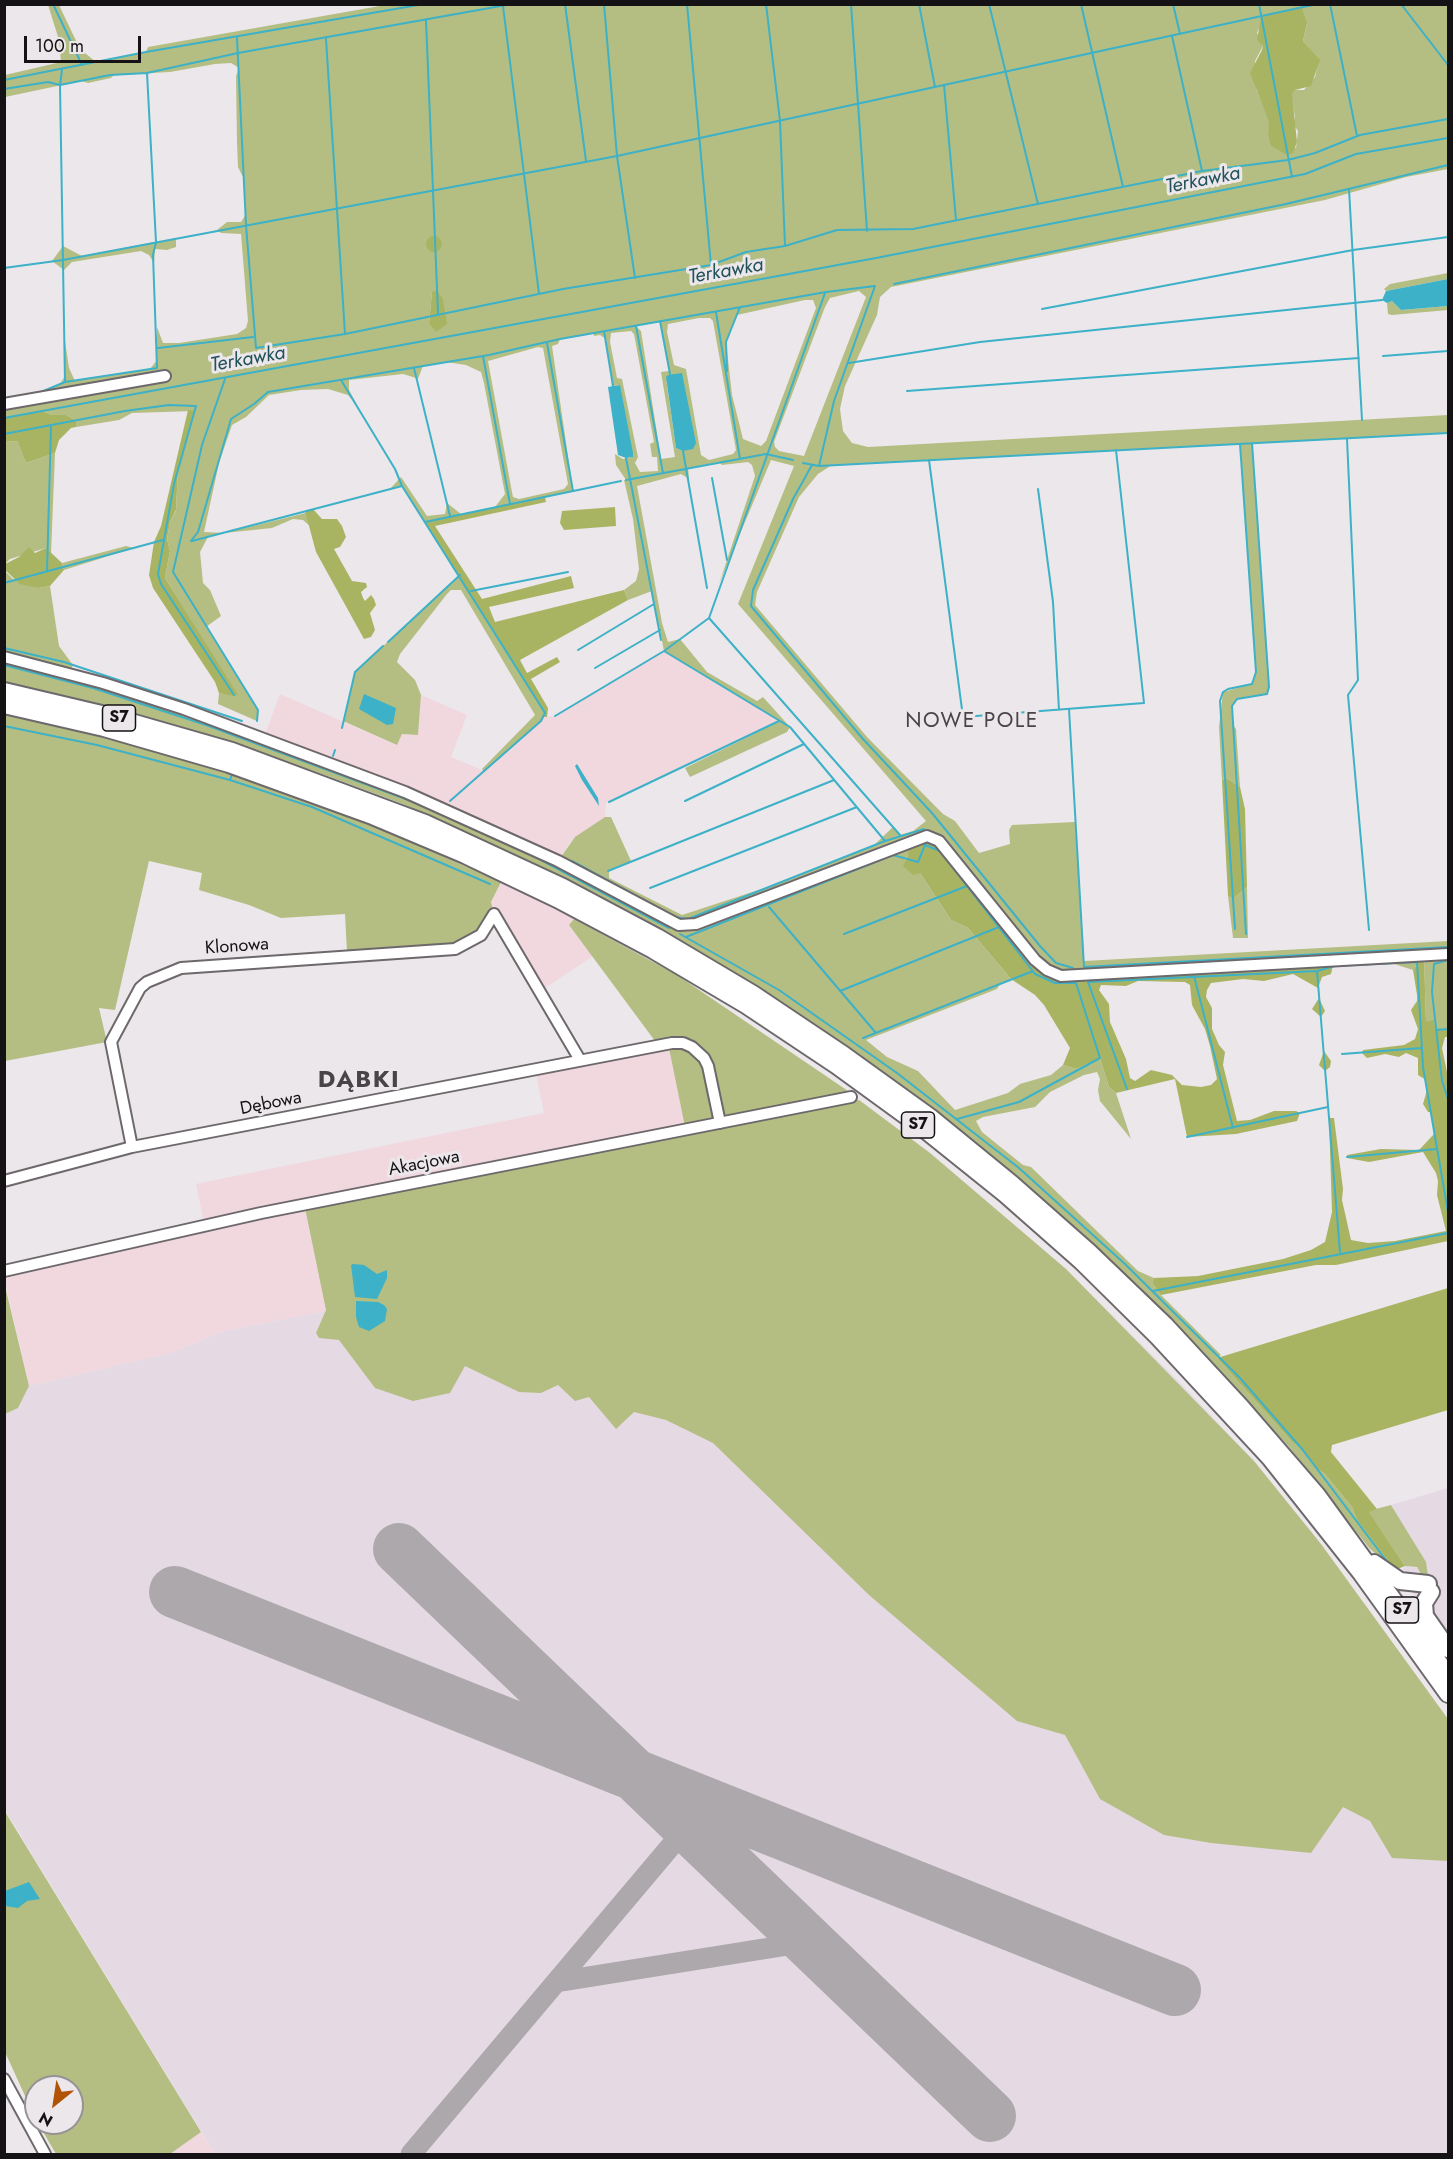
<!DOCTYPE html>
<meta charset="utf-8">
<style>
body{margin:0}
#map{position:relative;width:1453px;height:2159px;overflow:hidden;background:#ece7eb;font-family:Jost,sans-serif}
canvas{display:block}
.frame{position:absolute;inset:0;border:6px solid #141214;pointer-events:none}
.north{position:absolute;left:24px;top:2075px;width:60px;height:60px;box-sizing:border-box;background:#ece7eb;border:2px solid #969295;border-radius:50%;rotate:210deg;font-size:16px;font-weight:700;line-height:24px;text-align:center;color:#141214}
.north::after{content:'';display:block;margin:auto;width:21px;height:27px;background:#b15303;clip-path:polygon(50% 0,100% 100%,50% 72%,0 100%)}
.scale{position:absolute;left:24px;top:36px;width:117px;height:27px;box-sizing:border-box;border:3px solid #141214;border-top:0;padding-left:8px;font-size:18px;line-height:21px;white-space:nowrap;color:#141214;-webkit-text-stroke:4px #ece7eb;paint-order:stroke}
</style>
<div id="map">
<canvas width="1453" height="2159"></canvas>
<div class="frame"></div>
<div class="north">N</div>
<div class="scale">100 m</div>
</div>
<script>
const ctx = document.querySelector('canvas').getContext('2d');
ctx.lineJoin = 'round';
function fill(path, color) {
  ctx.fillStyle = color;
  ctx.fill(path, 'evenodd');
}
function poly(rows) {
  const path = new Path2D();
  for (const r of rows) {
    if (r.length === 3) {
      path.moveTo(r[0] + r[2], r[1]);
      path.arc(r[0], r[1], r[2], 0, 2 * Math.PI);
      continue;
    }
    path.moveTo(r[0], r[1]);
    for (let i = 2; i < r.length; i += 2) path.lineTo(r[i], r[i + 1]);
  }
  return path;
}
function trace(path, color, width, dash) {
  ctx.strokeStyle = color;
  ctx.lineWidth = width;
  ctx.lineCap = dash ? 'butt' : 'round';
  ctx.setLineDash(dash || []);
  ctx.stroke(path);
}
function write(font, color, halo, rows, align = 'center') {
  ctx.font = font + ' Jost,sans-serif';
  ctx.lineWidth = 6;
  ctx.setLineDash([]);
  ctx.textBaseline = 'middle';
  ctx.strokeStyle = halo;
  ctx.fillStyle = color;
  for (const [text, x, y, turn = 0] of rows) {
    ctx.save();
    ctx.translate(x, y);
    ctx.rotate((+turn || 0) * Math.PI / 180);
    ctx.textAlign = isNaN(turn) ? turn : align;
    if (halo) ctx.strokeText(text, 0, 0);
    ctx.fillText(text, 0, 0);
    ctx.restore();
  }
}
fill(poly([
 [859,1100,930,1153,1066,1269,1184,1387,1254,1461,1321,1544,1448,1719,1448,2154,215,2154,5,1810,5,1414,18,1408,29,1386,170,1353,224,1331,326,1311,305,1208],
 [1448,1488,1448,1643,1400,1575,1405,1566,1428,1569,1391,1505]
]), '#e5dae4');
fill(poly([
 [664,651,780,721,606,803,605,817,570,842,558,861,264,737,280,694,396,745,402,734,418,735,421,695,467,715,451,757,484,771,544,717,555,716],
 [501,882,574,919,569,925,593,956,545,988,498,912,494,914,490,904],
 [669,1048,685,1127,204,1222,196,1184,544,1113,536,1074],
 [305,1208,326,1311,224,1331,170,1353,29,1386,4,1278],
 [201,2132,215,2154,170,2154]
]), '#f1d7de');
fill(poly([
 [391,4,1448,5,1448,169,1406,177,1325,200,891,287,880,297,877,315,845,386,840,409,843,431,852,443,868,447,1448,415,1448,433,1252,443,1269,687,1267,694,1237,699,1232,706,1233,725,1236,729,1240,787,1225,777,1222,781,1219,727,1223,692,1252,684,1256,672,1240,444,832,465,818,474,799,497,757,592,755,605,867,737,943,814,955,821,979,853,1010,844,1009,830,1012,825,1075,822,1084,961,1448,941,1448,1029,1435,1030,1426,1023,1424,957,1413,970,1394,964,1335,966,1334,961,1061,976,908,855,905,860,920,873,951,920,968,928,1011,979,1000,984,997,989,866,1040,887,1057,918,1071,955,1110,1008,1093,1020,1084,1051,1075,1063,1065,1076,1069,1100,1058,1109,1087,1116,1093,1131,1139,1100,1101,1098,1090,1100,1079,1097,1072,1084,1075,1050,1092,1035,1107,983,1117,976,1121,982,1132,1023,1165,1031,1167,1138,1271,1154,1278,1152,1283,1161,1295,1221,1355,1217,1358,1293,1443,1302,1449,1317,1469,1325,1474,1352,1507,1357,1520,1395,1570,1370,1549,1289,1447,1212,1362,1085,1237,1007,1169,927,1105,768,995,671,936,561,877,403,804,325,775,184,728,5,683,4,570,14,580,38,588,50,586,59,646,73,665,69,673,264,737,558,861,575,837,605,817,611,817,631,861,609,871,609,878,682,915,789,880,873,846,893,827,900,835,913,831,926,821,738,604,794,466,771,460,719,584,755,476,752,465,748,462,722,465,719,462,688,468,689,479,681,474,637,486,662,623,668,642,680,639,707,672,757,701,763,697,790,727,787,732,690,777,685,768,780,721,664,651,652,591,628,600,624,590,636,581,639,569,633,519,624,480,626,480,616,465,615,454,623,459,633,457,619,385,613,386,606,339,600,335,594,336,593,333,560,339,558,344,552,346,573,491,495,507,505,494,484,383,481,372,466,365,446,362,423,366,417,381,416,378,403,374,349,380,349,390,357,405,348,395,328,389,301,390,269,395,246,417,232,425,219,463,204,532,224,533,306,513,311,527,303,520,293,519,272,528,224,533,208,537,200,552,203,583,210,590,221,616,206,627,258,710,257,721,218,704,219,693,237,695,165,578,170,551,167,539,170,522,176,511,178,468,194,411,132,413,119,420,76,427,76,420,66,415,52,415,42,411,5,418,4,399,41,392,60,384,65,376,65,341,69,368,75,381,150,369,157,360,157,327,163,343,179,343,237,334,246,328,248,321,241,234,221,233,217,230,227,222,241,222,246,214,244,179,238,167,237,142,236,76,239,68,231,63,215,64,170,72,114,75,111,78,88,83,81,81,5,97,5,75,61,62,59,40,48,5,59,5,80,49,96,62,146,52,148,47],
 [1262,21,1307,23,1303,41,1319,60,1315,77,1304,90,1295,90,1291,94,1295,117,1293,124,1298,131,1296,148,1268,134,1270,122,1256,89,1255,61,1263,46,1257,33],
 [859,291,866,297,804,456,779,451,775,447,774,442,825,307,830,298],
 [432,292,445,312,444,318,429,323],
 [805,300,813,300,816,308,766,441,761,446,743,439,732,395,726,342,737,315],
 [699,318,710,318,713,321,736,450,733,454,709,460,701,455,686,369,674,365,667,332,668,324],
 [660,322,669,371,661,372,675,457,661,459,641,331,636,326],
 [631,331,634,334,654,442,650,444,652,457,657,457,658,471,640,472,635,463,638,457,622,379,617,378,610,342,611,333],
 [538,347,543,348,568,484,564,489,519,499,513,497,511,487,488,361],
 [666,378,683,451,676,448],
 [176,238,176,247,167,250,155,249,154,263,149,255,141,251,72,262,64,270,52,261,63,246,82,256],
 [1448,273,1448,279,1386,291,1384,289,1390,284],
 [1392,301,1401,310,1448,306,1448,310,1392,315,1388,314,1387,303],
 [17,441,26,463,55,453,51,554,46,548,10,559,5,564,5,442],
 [401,477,427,516,445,514,447,503,461,514,425,522,402,486,390,489],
 [126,546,134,548,64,570,62,563],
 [460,575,545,713,541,721,484,772,482,769,535,715,461,590,451,590,447,594,400,654,397,662,415,680,421,695,418,735,402,734,397,745,343,721,355,672],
 [5,713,144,748,232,774,374,826,501,882,491,902,494,914,478,932,453,945,347,952,345,914,281,918,249,905,199,890,202,873,149,861,115,1010,99,1008,107,1042,5,1061],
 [1247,887,1248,938,1233,938,1228,896,1233,899],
 [574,919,677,975,851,1093,724,1119,709,1056,695,1043,655,1041,569,925],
 [679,1047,689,1050,703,1063,716,1120,685,1127,669,1048],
 [859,1100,930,1153,1066,1269,1254,1461,1321,1544,1448,1719,1448,1861,1392,1858,1370,1821,1343,1807,1311,1853,1211,1843,1164,1835,1100,1799,1065,1735,1017,1721,869,1595,713,1443,666,1420,634,1412,616,1429,589,1397,575,1401,558,1385,541,1393,519,1392,465,1366,450,1393,413,1401,375,1388,339,1340,319,1338,316,1333,326,1310,305,1208],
 [5,1286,29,1386,18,1408,5,1414],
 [1391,1505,1426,1562,1428,1575,1422,1576,1417,1567,1405,1566,1368,1511],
 [4,1810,201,2132,170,2154,56,2154,38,2123,72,2123,72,2087,36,2087,36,2120,5,2052]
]), '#b5be82');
fill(poly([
 [1302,8,1307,23,1303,41,1320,60,1311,86,1295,90,1292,94,1297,142,1293,153,1287,155,1271,146,1268,134,1269,122,1250,73,1262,50,1263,46,1257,40,1261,17],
 [434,244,8],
 [437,290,443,299,447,324,436,332,429,323,432,292],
 [188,410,194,411,178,468,176,510,170,522,167,539,170,551,165,578,238,695,234,696,219,693,215,682,153,588,149,575,154,542,161,526],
 [42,411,52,415,66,415,76,420,76,427,71,428,59,440,55,453,26,463,17,441,5,442,5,418],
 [545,497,546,502,435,526,482,599,571,576,574,588,489,607,495,622,624,590,628,600,520,660,527,673,557,657,560,662,531,679,548,708,547,717,544,717,545,713,425,522],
 [615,507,616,526,564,530,560,523,562,511],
 [313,509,322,519,337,519,342,526,346,537,340,547,334,549,352,581,366,583,367,587,361,592,363,598,365,601,371,595,374,599,376,605,370,613,375,630,371,637,364,639,316,552,305,511],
 [29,547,35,553,46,548,62,563,64,570,50,586,38,588,20,584,5,570,5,564,19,557],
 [1225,777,1240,787,1245,809,1247,887,1233,899,1228,896,1222,781],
 [927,836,1056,975,1334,961,1331,974,1322,977,1318,988,1293,974,1264,981,1243,979,1211,983,1207,990,1206,997,1212,1008,1212,1029,1219,1045,1225,1052,1223,1065,1237,1121,1250,1120,1274,1111,1296,1111,1300,1113,1297,1121,1236,1134,1187,1137,1175,1079,1116,1093,1109,1087,1100,1058,1076,1069,1063,1065,1070,1048,1044,1005,1035,995,1011,979,968,928,951,920,920,873,913,875,903,866,908,855,909,841],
 [1138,981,1185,982,1190,985,1192,1005,1205,1029,1210,1046,1217,1079,1211,1085,1201,1087,1182,1085,1172,1075,1151,1070,1135,1081,1130,1078,1126,1059,1110,1022,1109,1004,1099,990,1101,985,1126,986],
 [1424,956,1426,1022,1434,1020,1435,1030,1448,1029,1448,1037,1445,1037,1442,1048,1448,1077,1448,1241,1336,1265,1316,1265,1161,1295,1152,1283,1154,1278,1198,1276,1283,1259,1311,1250,1325,1242,1332,1212,1329,1118,1334,1118,1343,1189,1342,1200,1351,1240,1368,1243,1395,1241,1446,1231,1437,1195,1438,1181,1436,1173,1423,1152,1369,1162,1347,1158,1347,1155,1381,1149,1419,1150,1434,1134,1431,1112,1428,1112,1423,1104,1427,1090,1426,1080,1418,1075,1418,1058,1406,1053,1399,1057,1385,1054,1367,1058,1362,1053,1363,1050,1404,1045,1415,1039,1418,1029,1411,1010,1417,1001,1417,995,1413,970],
 [1319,998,1325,1011,1321,1017,1312,1009],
 [1324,1051,1331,1061,1330,1067,1325,1071,1319,1065],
 [1448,1288,1448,1410,1332,1445,1331,1452,1377,1509,1369,1512,1405,1566,1395,1570,1357,1520,1352,1507,1325,1474,1317,1469,1302,1449,1293,1443,1217,1358]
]), '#a9b463');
fill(poly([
 [1448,279,1448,306,1401,310,1392,301,1387,303,1382,300,1386,291],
 [682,373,696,443,693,449,683,451,676,448,666,377,668,375],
 [620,385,633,453,633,457,626,458,618,455,608,387],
 [364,694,396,708,393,724,387,725,359,709],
 [577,764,598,798,599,806,582,780,575,766],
 [353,1264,364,1265,377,1274,387,1270,387,1278,377,1299,355,1297,351,1265],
 [356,1301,378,1302,384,1305,387,1309,385,1321,369,1331,359,1327,356,1317],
 [29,1882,40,1899,27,1901,18,1908,5,1906,5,1891]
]), '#3cb1c7');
trace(poly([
 [53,4,82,65],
 [565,4,586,161],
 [604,4,617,156,635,278],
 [687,4,711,265],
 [766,4,780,121,785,246],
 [851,4,867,231],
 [919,4,935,87],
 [989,4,1038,204],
 [1081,4,1123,187],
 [1173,4,1180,34],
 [1259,4,1292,177],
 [1330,4,1357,136],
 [1401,4,1448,65],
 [503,6,539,294],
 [426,20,438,313],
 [1172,36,1202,171],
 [237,38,246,225,256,348,345,334,563,289,711,265,746,252,785,246,837,230,913,229,1202,171,1288,160,1315,153,1360,135,1448,119],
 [326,39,345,334],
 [62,70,60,85,65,382],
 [4,80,146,52,424,4],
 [944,85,956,220],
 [4,89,48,82,60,85,110,75,147,73,238,53,512,4],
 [1349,189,1362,420],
 [4,268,63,260,617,156,1317,4],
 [894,284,1286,204,1448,165],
 [1042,309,1353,250,1448,237],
 [716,312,740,459],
 [660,321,670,374],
 [636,326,663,473],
 [604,331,613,386],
 [547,343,573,491],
 [158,348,253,337],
 [483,356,510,504],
 [1383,356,1448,351],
 [849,363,980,342,1382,300],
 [414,368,450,516],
 [727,371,726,342,740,307],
 [225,379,202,445,173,572,258,710,257,721],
 [341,380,395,469,402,486],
 [907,391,1359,358],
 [19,396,41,392,65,382,157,368,153,255,156,242,147,73],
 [4,418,876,258,1305,174,1356,154,1448,138],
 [4,434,125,411,169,405,196,406,174,484,158,574,161,584,234,695],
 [1347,439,1358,680,1348,695,1369,930],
 [683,451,707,588],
 [626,458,661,640],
 [929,460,963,717,1144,703,1116,450],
 [803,463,819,466,1448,433],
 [812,465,793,499,753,590,751,606,863,739,932,813,1040,946,1056,963,1073,968],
 [712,478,727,560],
 [626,480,766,454,793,460],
 [1038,489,1053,602,1059,710],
 [425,522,621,481],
 [191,541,198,532,231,419,254,404,268,392,489,355,560,339,826,292,875,286,834,401,819,466],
 [192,541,402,486,545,713,541,721,450,801],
 [47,571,51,427],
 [4,583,163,540],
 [471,591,568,572],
 [709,618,825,293],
 [388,642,460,575],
 [4,648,64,662,242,721],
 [578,650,654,604],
 [664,651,790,727,885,841],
 [4,665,93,688,206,725,422,805],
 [595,668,660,630],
 [1069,709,1084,967,1448,947],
 [555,716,664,651,709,618,900,835],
 [4,726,97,745,230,780,232,774],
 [342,728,355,672,383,646],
 [333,756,335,750],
 [230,780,312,807,490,884],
 [685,801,804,744],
 [609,802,779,721],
 [526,852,669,928],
 [572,861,675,917,688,919,885,841,924,829],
 [608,871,834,780],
 [650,888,857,807],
 [769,907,876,1033],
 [1235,929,1220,701,1223,692,1228,689,1252,684,1256,672,1240,444],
 [680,934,779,990,897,1073,1019,1168,1125,1264,1240,1378,1302,1449,1389,1564],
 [844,934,967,886],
 [1246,934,1232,706,1237,699,1267,694,1269,687,1252,443],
 [686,937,893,855,918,862,925,845,940,851,1035,974,1055,983,1076,983,1100,1058,1019,1102,957,1119],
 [1448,960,1434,964,1432,992,1442,1081,1448,1099],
 [1317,971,1340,1252],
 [1194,976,1233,1128],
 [840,991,999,927],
 [1436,1030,1448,1029],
 [863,1038,1033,971],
 [1342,1054,1422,1048],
 [1127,1089,1088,982,1317,971,1335,966,1417,962,1423,1067,1448,1212],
 [1187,1137,1328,1107],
 [1347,1157,1437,1149],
 [1153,1291,1448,1233]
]), '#3cb1c7', 2);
trace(poly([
 [556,1982,807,1942],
 [411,2154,687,1827]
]), '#aca8ab', 21);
trace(poly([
 [399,1549,990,2116],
 [175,1592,1175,1990]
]), '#aca8ab', 52);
const minor = poly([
 [4,404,165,376],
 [4,657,103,683,184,709,405,792,558,861,679,925,696,924,927,836,939,841,1035,960,1047,970,1061,976,1448,954],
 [132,1147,111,1042,140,988,147,982,181,968,455,949,481,935,494,914,580,1060],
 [4,1181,132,1147,672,1043,683,1043,692,1047,704,1058,708,1066,720,1123],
 [4,1271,261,1213,851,1097],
 [4,2079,45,2154]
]);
const highway = poly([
 [4,691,110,716,232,751,425,823,563,887,657,937,753,994,844,1055,930,1117,1012,1184,1089,1252,1165,1325,1241,1407,1317,1495,1448,1675],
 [4,705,104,728,229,764,370,815,465,855,557,899,653,950,746,1005,836,1065,924,1129,1005,1194,1081,1261,1158,1337,1270,1458,1361,1573,1448,1694],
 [1374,1563,1400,1581,1428,1584],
 [1431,1592,1424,1603,1425,1616,1448,1649]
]);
trace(minor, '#6d686c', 14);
trace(highway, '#6d686c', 20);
trace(minor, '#fff', 10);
trace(highway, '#fff', 16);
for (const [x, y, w] of [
 [119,718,33],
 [918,1125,33],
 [1402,1610,33]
]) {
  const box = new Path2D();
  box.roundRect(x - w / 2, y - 13, w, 26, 4.5);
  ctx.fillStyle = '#ece7eb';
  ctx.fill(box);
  trace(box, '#141214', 1.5);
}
write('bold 16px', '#141214', null, [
 ["S7",119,718],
 ["S7",918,1125],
 ["S7",1402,1610]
]);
write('18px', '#141214', '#ece7eb', [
 ["Klonowa",237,947,-4],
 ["Dębowa",271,1104,-11],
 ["Akacjowa",424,1164,-11]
]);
write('italic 20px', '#21525c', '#ece7eb', [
 ["Terkawka",1203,181,-11],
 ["Terkawka",726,272,-10],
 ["Terkawka",248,360,-10]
]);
ctx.letterSpacing = '1.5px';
write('21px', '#484447', '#ece7eb', [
 ["NOWE POLE",972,722]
]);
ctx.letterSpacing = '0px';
ctx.letterSpacing = '1.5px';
write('bold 24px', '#484447', '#ece7eb', [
 ["DĄBKI",359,1081]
]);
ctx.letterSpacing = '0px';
</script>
